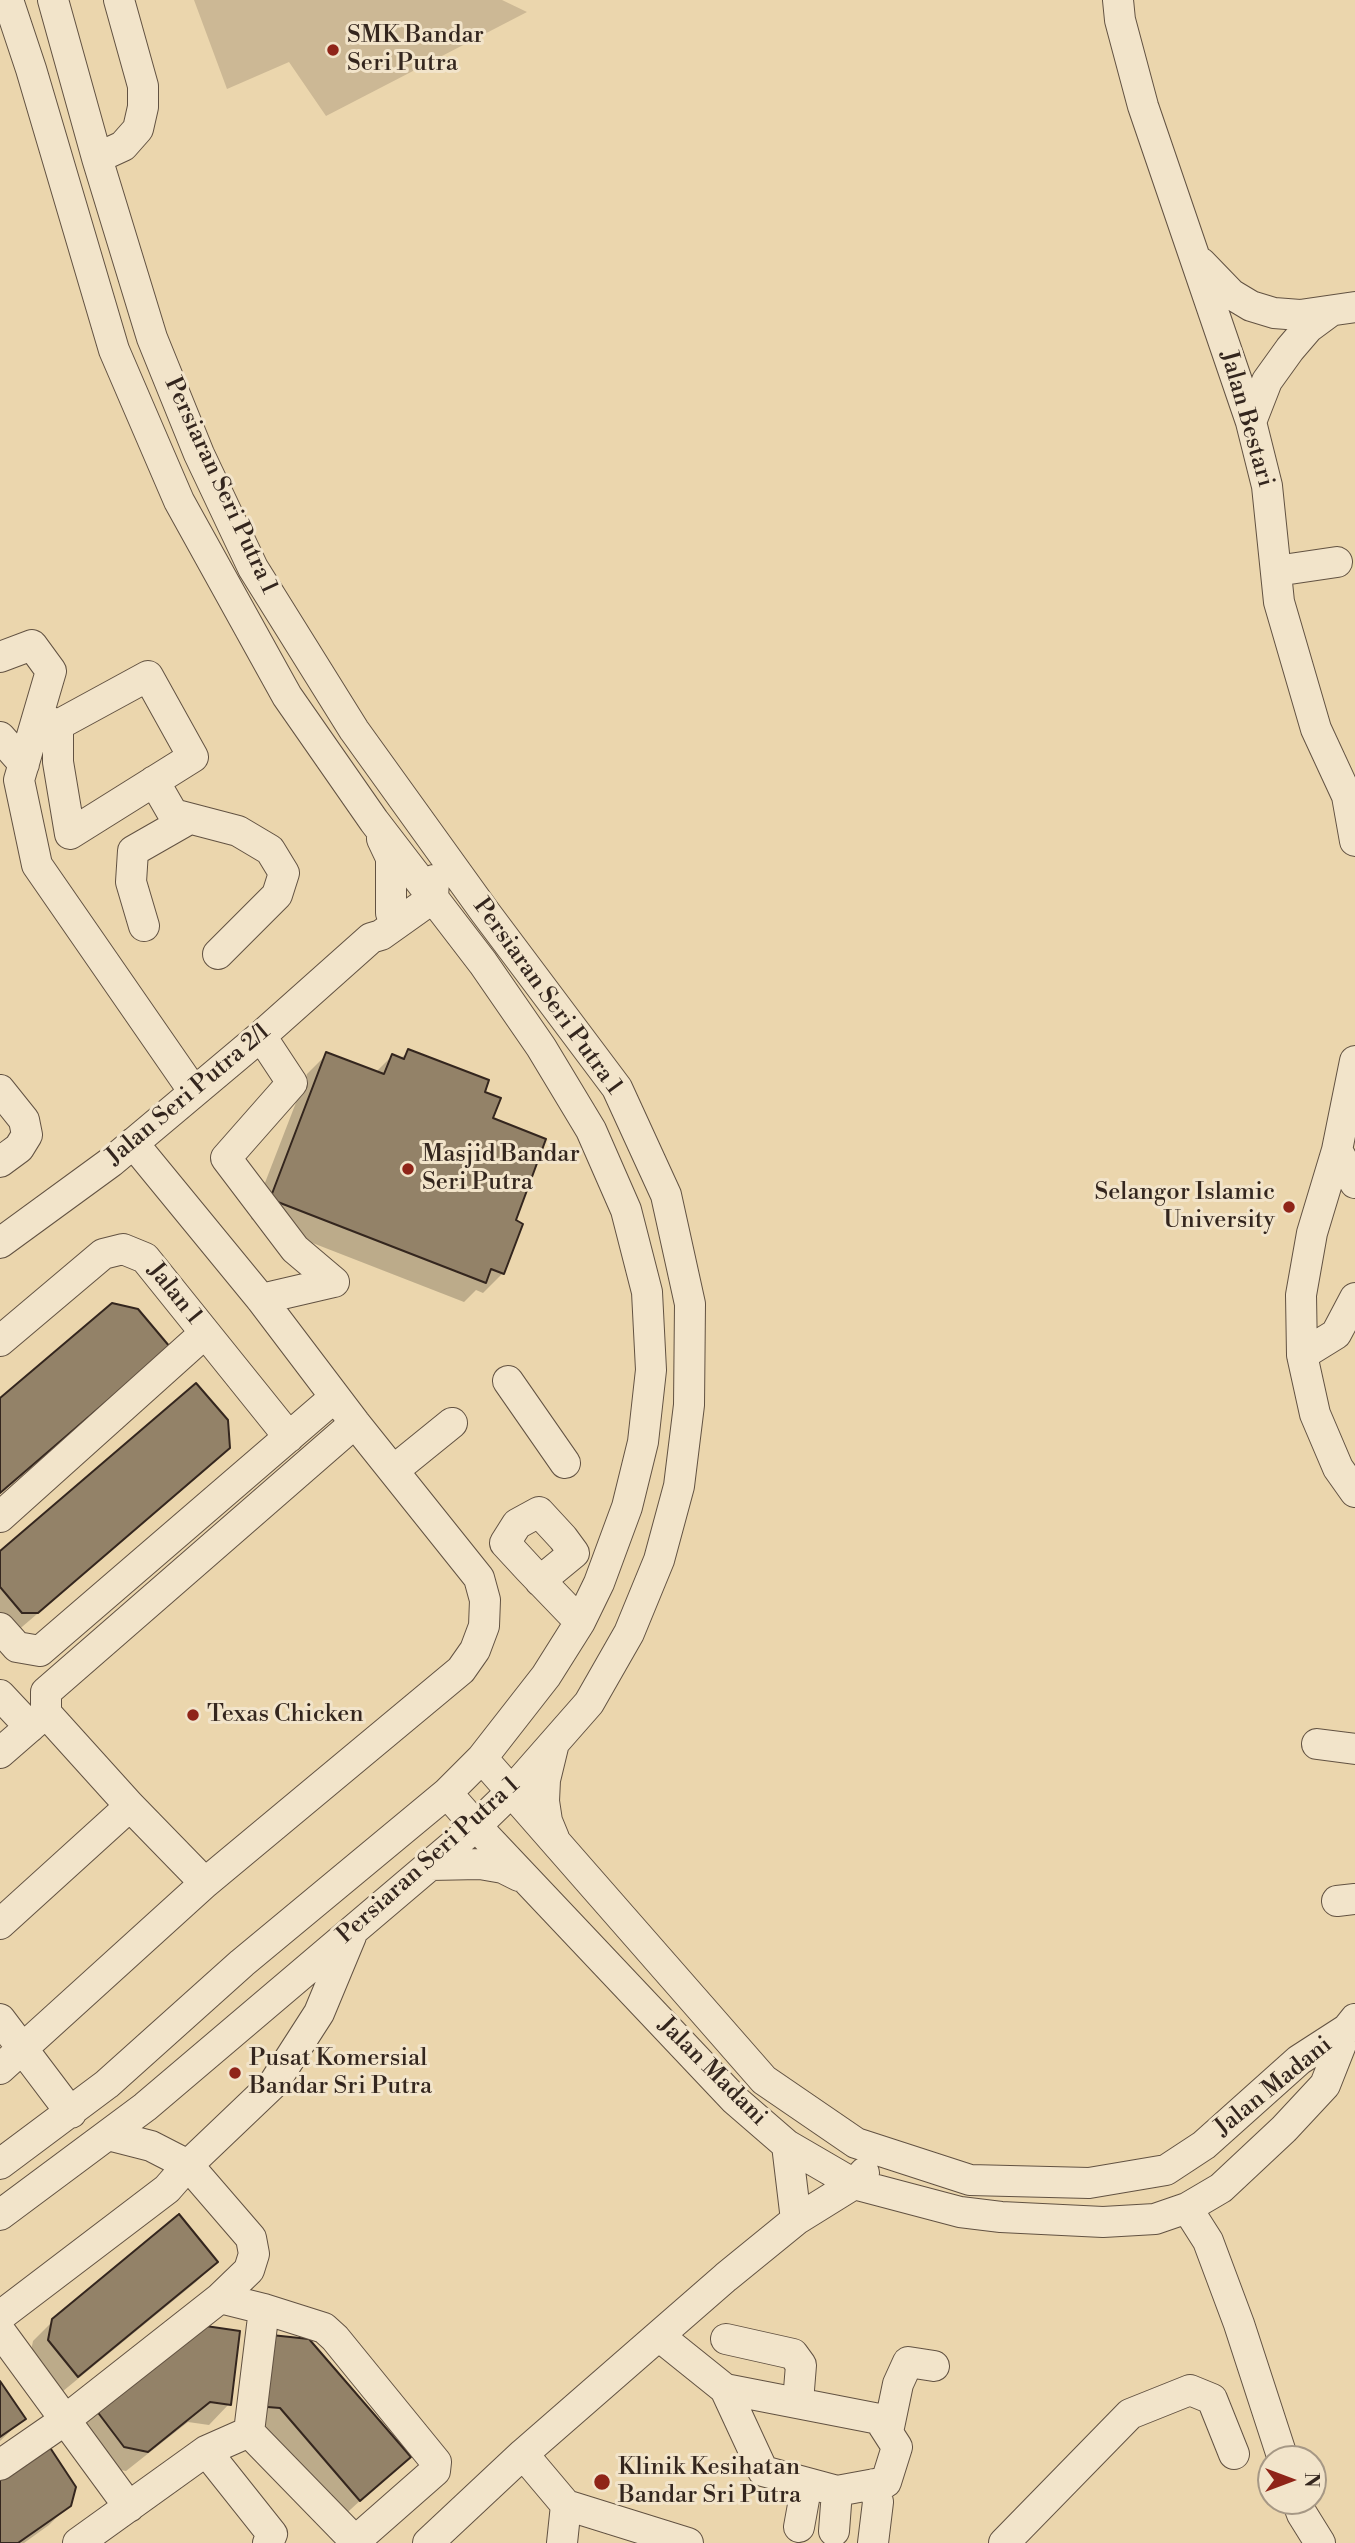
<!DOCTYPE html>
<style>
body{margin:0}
#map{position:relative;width:1355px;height:2543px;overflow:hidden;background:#ebd6ad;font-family:"Libre Bodoni",serif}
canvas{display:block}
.north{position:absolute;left:1257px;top:2445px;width:70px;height:70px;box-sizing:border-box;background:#f2e4ca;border:2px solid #a69885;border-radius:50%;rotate:90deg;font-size:19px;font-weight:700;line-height:28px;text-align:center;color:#34261e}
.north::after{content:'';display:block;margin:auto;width:24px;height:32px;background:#8f2418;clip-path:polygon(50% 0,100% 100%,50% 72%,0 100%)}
</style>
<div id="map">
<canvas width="1355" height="2543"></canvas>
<div class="north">N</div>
</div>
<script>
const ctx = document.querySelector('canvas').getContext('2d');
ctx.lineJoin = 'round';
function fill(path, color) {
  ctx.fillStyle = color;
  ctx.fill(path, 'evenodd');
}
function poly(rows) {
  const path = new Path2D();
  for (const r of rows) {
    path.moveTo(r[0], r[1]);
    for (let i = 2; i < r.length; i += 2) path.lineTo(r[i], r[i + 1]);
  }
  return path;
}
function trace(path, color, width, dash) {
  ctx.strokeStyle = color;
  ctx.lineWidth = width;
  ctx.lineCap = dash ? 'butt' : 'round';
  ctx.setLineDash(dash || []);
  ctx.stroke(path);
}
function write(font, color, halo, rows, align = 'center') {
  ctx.font = font + ' "Libre Bodoni",serif';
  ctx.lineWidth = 6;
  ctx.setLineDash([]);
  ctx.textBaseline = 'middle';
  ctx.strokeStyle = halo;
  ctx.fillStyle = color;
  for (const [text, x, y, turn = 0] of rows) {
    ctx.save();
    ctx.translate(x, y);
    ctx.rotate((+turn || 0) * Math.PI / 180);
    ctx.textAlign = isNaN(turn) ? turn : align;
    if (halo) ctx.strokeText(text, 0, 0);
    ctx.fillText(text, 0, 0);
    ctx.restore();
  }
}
fill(poly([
 [194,0,502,0,527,12,326,116,289,62,227,89]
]), '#ccb895');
fill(poly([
 [409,1051,482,1093,491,1119,513,1221,503,1273,483,1293,476,1290,464,1302,251,1219,307,1074,327,1054,375,1073,392,1056,400,1059],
 [148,1367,0,1493,0,1400],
 [228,1447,208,1468,16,1632,0,1630,0,1553],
 [216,2262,196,2282,57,2396,29,2361,33,2341,54,2320],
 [192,2326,229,2404,209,2425,188,2422,126,2471,104,2467,71,2423],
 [263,2336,408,2457,339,2520,236,2425,243,2356],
 [0,2384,24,2418,0,2441],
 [69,2505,49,2525,24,2543,0,2543]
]), '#0003');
const building = poly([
 [408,1049,489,1080,485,1092,501,1098,493,1118,546,1139,516,1220,523,1224,504,1274,491,1269,486,1283,270,1199,326,1052,384,1074,392,1054,404,1059,408,1049],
 [112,1303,138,1309,170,1347,0,1493,0,1398,112,1303],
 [196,1383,228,1420,230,1448,38,1613,22,1613,0,1587,0,1551,196,1383],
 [179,2214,218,2262,78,2377,48,2340,52,2319,179,2214],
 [192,2324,240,2331,231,2405,210,2402,148,2452,124,2447,90,2402,192,2324],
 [262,2334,309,2339,411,2457,360,2501,280,2408,255,2406,262,2334],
 [0,2381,26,2419,0,2437,0,2381],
 [45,2440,76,2487,71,2506,18,2543,0,2543,0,2469,45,2440]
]);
fill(building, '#938268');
trace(building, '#34261e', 2);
const minor = poly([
 [1118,0,1120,20,1143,106,1251,422,1267,486,1279,602,1316,729,1347,796,1355,841],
 [97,158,123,146,138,129,143,107,143,86,119,0],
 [1201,263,1231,294,1251,306,1274,313,1300,315,1355,307],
 [1251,422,1267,381,1290,349,1308,328,1331,311],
 [1276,571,1337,562],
 [0,657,32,645,51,671,19,780,37,865,194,1092],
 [38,717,58,725,58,762,70,834,193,757,148,676,58,725],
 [0,737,24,764],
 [154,781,173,814,238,831,270,850,284,873,277,895,218,954],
 [382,839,391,858,391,913],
 [144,926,131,882,133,851,189,819],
 [261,1036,292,1083,226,1158,295,1249,334,1282],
 [1355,1061,1337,1150,1312,1233,1301,1295,1302,1355,1315,1414,1338,1468,1355,1492],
 [0,1090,24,1120,27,1135,19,1148,0,1162],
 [1337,1150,1355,1183],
 [0,1243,111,1162,261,1036,371,938,381,935,433,898,434,880],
 [261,1299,334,1282],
 [0,1341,103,1254,123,1249,145,1258,289,1437],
 [1302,1355,1336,1334,1355,1298],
 [508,1381,565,1463],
 [394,1470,452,1423],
 [0,1517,205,1333],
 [540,1581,574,1553,563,1538,539,1512,517,1524,505,1543,529,1569,580,1622],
 [0,1628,17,1647,40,1651,335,1397],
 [0,1695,30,1727],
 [46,1713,46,1692,355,1423],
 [1317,1744,1355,1749],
 [553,1747,545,1780,544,1801,547,1821,554,1838],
 [0,1753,46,1713,130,1806,205,1883],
 [482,1758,764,2080,856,2143,970,2180,1089,2183,1166,2170,1204,2145,1299,2060,1347,2029],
 [447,1793,476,1826,735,2100,787,2145,854,2184,960,2212,1001,2217,1103,2222,1155,2219,1187,2208,1221,2188,1284,2129,1325,2085,1347,2029,1355,2019],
 [430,1865,480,1864,503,1868,519,1876],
 [1337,1901,1355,1899],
 [0,1924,130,1806],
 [0,2019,71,2113],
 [0,2069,205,1883,461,1670,475,1650,484,1626,485,1600,479,1578,355,1423,261,1299,133,1143],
 [787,2145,796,2220],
 [0,2164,107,2084,242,1963,447,1793,482,1758,546,1676,580,1622,599,1583,627,1507,643,1442,651,1370,647,1292,626,1210,591,1130,541,1047,483,963,374,821,287,696,179,501,114,350,31,69,8,0],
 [1187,2208,1208,2241,1239,2324,1283,2459],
 [0,2215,145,2107,476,1826,510,1793,589,1703,629,1633,659,1560,679,1486,689,1405,690,1304,666,1195,617,1088,485,912,354,730,253,568,199,454,152,338,97,158,53,0],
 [220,2298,264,2309,324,2328,335,2338,436,2462,435,2471,353,2543],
 [0,2316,167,2189,188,2165,274,2083,319,2013,351,1936],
 [0,2331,129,2507],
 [659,2336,725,2389,879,2419,897,2447,886,2482,837,2491,763,2471,725,2389],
 [726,2339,793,2354,801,2365,798,2402],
 [249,2432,264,2309],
 [888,2432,898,2384,908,2362,934,2366],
 [206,2451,272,2534,268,2543],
 [523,2454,566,2505,688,2543],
 [0,2465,65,2420,220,2298,249,2270,254,2254,251,2238,188,2165,151,2146,108,2135],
 [1297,2501,1302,2514,1320,2543],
 [799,2527,807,2483],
 [834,2531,837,2491],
 [78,2543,206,2451,249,2432,357,2543],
 [428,2543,523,2454,726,2277,796,2220,854,2184,864,2173],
 [562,2543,566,2505],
 [873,2543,878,2502,874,2484],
 [1004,2543,1130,2414,1190,2390,1212,2399,1234,2454]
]);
trace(minor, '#625242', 32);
trace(minor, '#f2e4ca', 30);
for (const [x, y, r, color] of [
 [333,50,7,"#8f2418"],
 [408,1169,7,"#8f2418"],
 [1289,1207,7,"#8f2418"],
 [193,1715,7,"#8f2418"],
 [235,2073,7,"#8f2418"],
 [602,2482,9,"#8f2418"]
]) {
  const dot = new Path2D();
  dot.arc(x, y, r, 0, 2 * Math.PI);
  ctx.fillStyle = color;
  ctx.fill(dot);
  trace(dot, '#f2e4ca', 2.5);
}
write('24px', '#34261e', '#f2e4ca', [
 ["SMK Bandar",347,36],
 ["Seri Putra",347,64],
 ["Masjid Bandar",422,1155],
 ["Seri Putra",422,1183],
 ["Selangor Islamic",1275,1193,"right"],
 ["University",1275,1221,"right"],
 ["Texas Chicken",207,1715],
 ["Pusat Komersial",249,2059],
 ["Bandar Sri Putra",249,2087],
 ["Klinik Kesihatan",618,2468],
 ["Bandar Sri Putra",618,2496]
], 'left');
write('24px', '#34261e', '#f2e4ca', [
 ["Jalan Bestari",1246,419,74],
 ["Persiaran Seri Putra 1",220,486,65],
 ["Persiaran Seri Putra 1",547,997,54],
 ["Jalan Seri Putra 2/1",189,1095,-40],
 ["Jalan 1",174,1294,51],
 ["Persiaran Seri Putra 1",429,1861,-42],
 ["Jalan Madani",712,2072,45],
 ["Jalan Madani",1274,2087,-39]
]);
</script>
